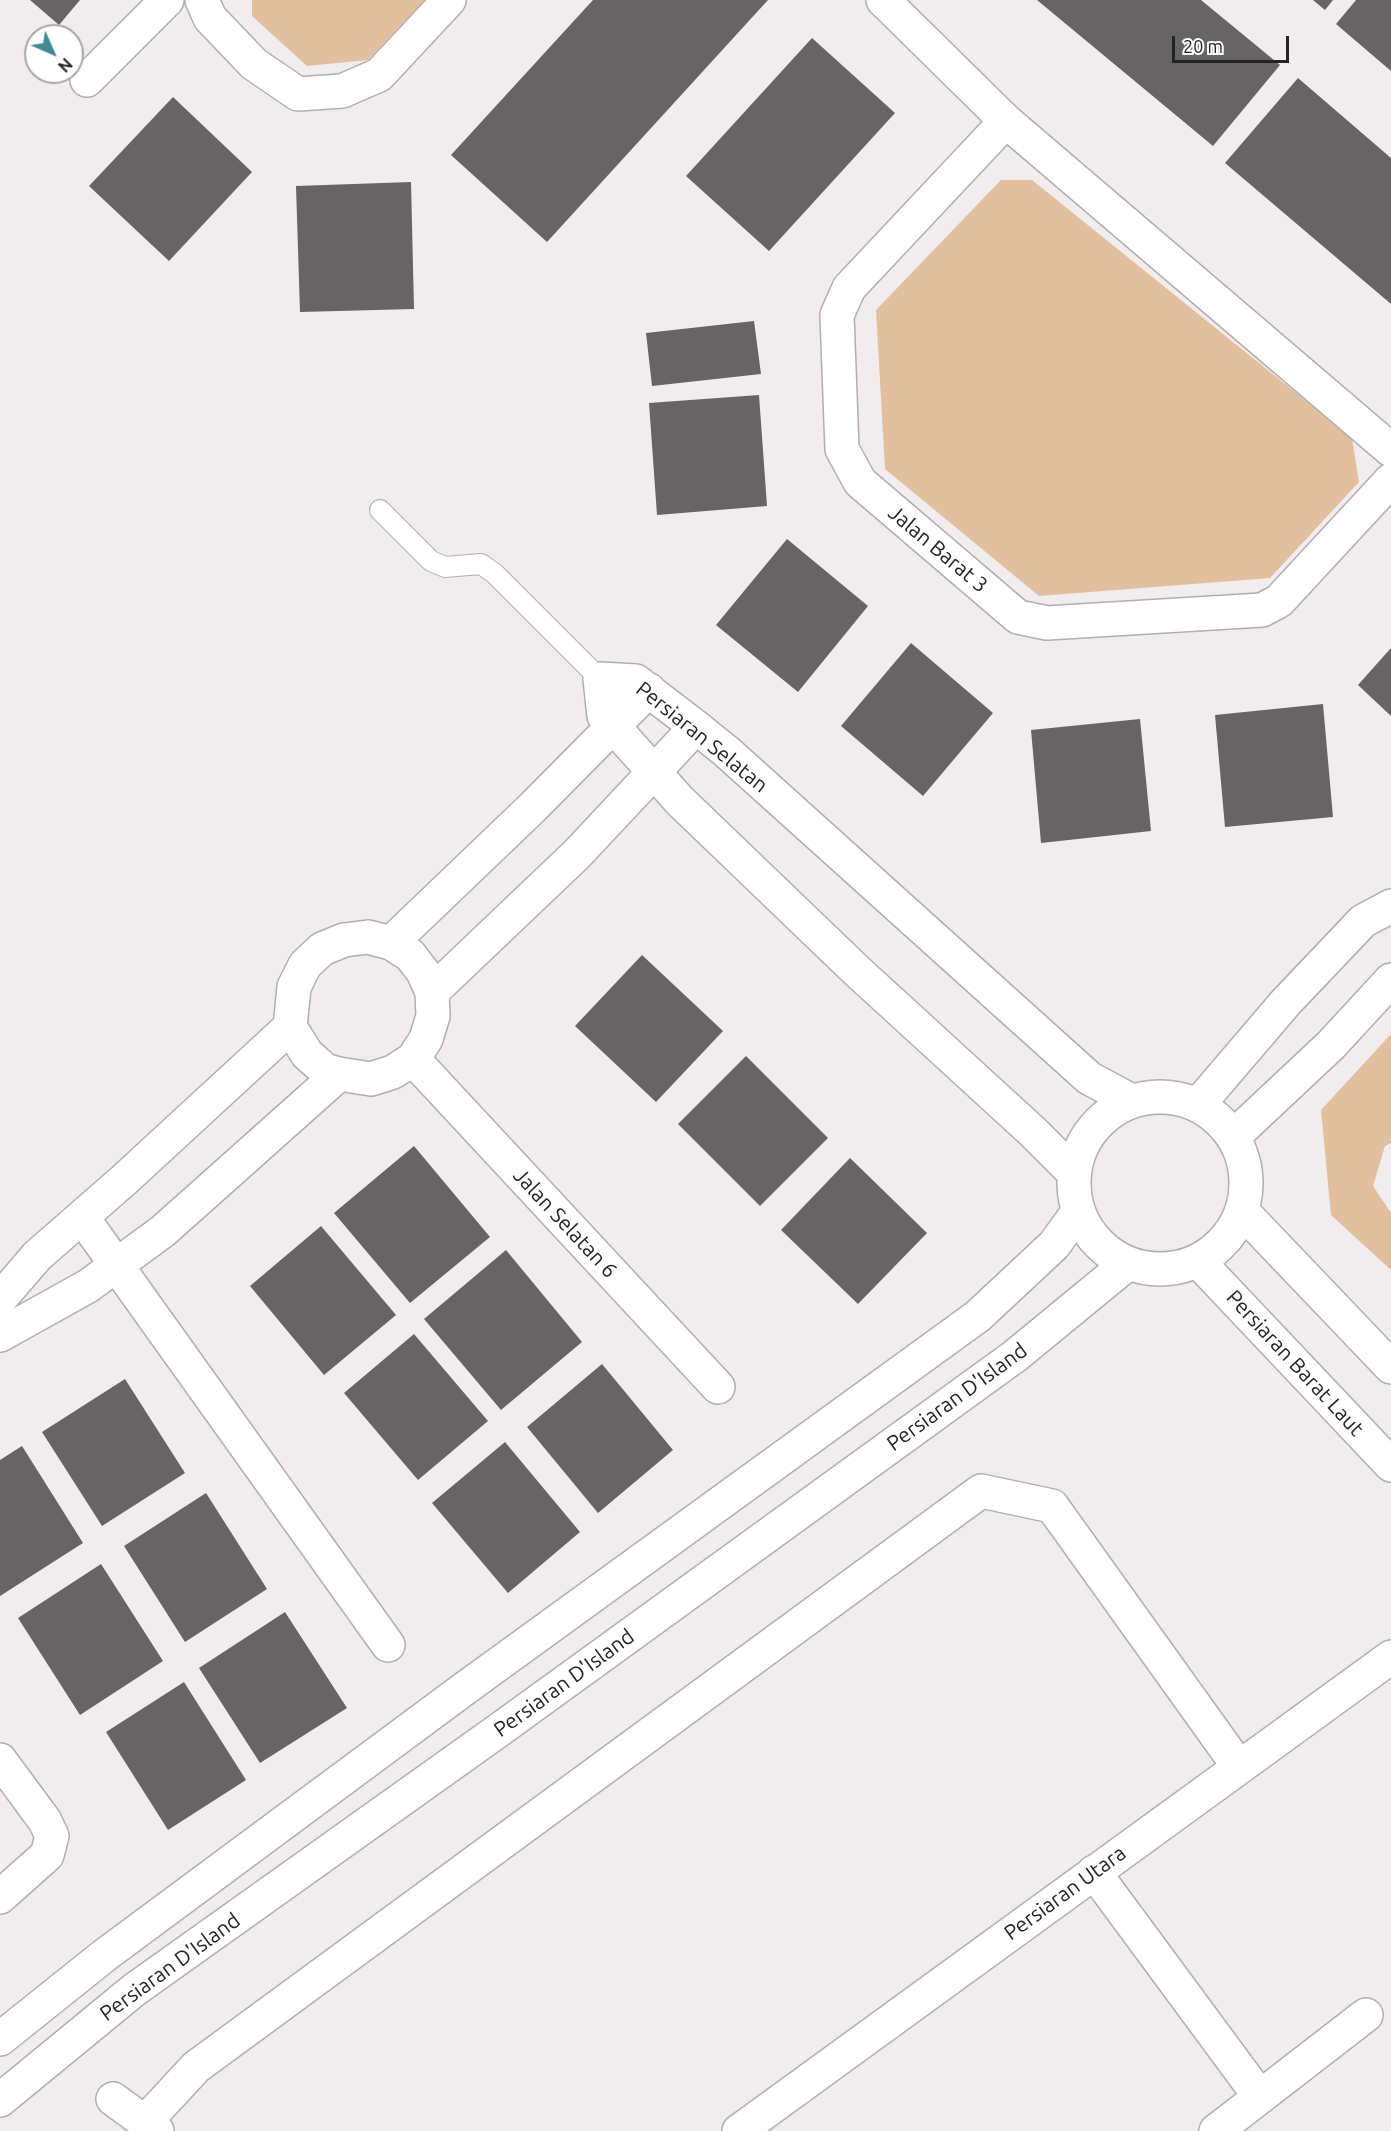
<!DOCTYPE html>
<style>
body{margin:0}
#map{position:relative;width:1391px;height:2131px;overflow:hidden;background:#f1eced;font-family:Ubuntu,sans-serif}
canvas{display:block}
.north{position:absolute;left:24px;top:24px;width:60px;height:60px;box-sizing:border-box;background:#fff;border:2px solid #a7a7a7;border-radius:50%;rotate:135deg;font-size:16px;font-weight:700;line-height:24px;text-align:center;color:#242323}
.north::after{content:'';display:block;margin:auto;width:21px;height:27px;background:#438993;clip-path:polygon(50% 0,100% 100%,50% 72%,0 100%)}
.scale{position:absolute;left:1172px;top:36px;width:117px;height:27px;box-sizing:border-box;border:3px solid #242323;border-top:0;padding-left:8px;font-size:18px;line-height:21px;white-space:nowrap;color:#242323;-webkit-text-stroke:4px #fff;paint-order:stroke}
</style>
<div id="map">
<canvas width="1391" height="2131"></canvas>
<div class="north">N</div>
<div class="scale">20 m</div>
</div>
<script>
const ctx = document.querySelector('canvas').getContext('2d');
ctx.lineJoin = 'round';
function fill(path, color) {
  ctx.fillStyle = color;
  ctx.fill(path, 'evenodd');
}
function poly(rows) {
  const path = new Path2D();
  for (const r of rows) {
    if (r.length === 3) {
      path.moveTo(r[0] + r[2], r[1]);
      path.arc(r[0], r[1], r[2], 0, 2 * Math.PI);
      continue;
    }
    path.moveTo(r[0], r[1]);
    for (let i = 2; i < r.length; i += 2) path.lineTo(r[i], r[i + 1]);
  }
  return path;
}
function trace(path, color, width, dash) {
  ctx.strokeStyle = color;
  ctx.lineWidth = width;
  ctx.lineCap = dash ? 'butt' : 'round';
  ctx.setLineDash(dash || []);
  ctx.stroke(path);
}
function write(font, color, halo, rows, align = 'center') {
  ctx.font = font + ' Ubuntu,sans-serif';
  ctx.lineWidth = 6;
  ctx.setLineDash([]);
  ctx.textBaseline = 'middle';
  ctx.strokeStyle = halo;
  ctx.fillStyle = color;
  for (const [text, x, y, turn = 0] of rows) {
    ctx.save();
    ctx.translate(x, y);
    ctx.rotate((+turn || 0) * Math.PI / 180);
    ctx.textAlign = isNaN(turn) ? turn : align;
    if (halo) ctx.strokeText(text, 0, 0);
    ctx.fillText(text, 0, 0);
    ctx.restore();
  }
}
fill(poly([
 [252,0,425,0,368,60,307,66,252,16],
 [1001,180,1032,180,1352,438,1359,482,1270,578,1039,596,885,469,876,310],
 [1391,1034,1391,1143,1385,1146,1373,1186,1391,1213,1391,1270,1331,1215,1321,1110]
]), '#e2bf9f');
fill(poly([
 [30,0,80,0,59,25],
 [593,0,768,0,547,242,451,155],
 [1037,0,1201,0,1280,65,1213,146],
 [1313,0,1333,0,1325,10],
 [1356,0,1391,0,1391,71,1336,24],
 [812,38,895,113,769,251,686,176],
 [1298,78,1391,158,1391,304,1225,163],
 [173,97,252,172,169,261,89,186],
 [411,182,414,309,300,312,296,186],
 [754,321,761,374,652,386,646,333],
 [759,395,767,506,657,515,649,403],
 [787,539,868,606,798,692,716,625],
 [911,643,993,713,923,796,841,726],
 [1391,648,1391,716,1358,685],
 [1323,704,1333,817,1225,827,1215,715],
 [1140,719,1151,831,1041,843,1031,730],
 [642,955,723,1031,656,1102,575,1026],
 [746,1056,828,1138,760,1206,678,1124],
 [414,1146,490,1237,410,1303,334,1213],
 [850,1158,927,1233,858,1304,781,1230],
 [321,1226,396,1315,324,1375,250,1286],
 [506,1250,582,1342,501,1410,424,1319],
 [414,1334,488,1421,418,1480,344,1393],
 [602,1364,673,1450,598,1513,527,1427],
 [125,1379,185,1473,102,1526,42,1432],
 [505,1442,580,1532,508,1593,432,1503],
 [22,1446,83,1543,0,1596,0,1460],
 [206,1493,267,1589,185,1642,124,1546],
 [101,1564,163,1661,80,1715,18,1618],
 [285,1612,347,1708,260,1763,199,1668],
 [184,1682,246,1780,168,1830,106,1732]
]), '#676466');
const service = poly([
 [380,510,431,561,445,567,481,564,494,573,600,679]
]);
const minor = poly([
 [202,0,210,18,254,64,298,94,342,91,379,75,449,0],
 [883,0,1006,121,1391,450],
 [87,80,167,0],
 [1006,121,849,288,837,315,842,449,860,482,1018,617,1047,623,1262,610,1279,601,1391,480],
 [368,937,391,943,410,955,423,972,432,992,433,1016,426,1039,413,1059,393,1072,371,1079,339,1074,325,1070,307,1054,290,1027,294,987,305,965,322,949,344,940,368,937],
 [391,943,532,808,649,690],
 [432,992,577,854,696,727],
 [413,1059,718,1387],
 [1160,1183,86],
 [1198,1105,1286,1002,1363,921,1391,906],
 [1234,1136,1331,1045,1391,980],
 [1074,1173,1033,1132,856,970,680,801,604,716,600,679,636,681,696,727,727,752,1089,1078,1132,1101],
 [1242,1211,1391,1367],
 [82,1217,388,1645],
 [1198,1261,1391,1465],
 [0,1299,37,1256,124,1180,290,1027],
 [0,1335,88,1286,163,1231,339,1074],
 [0,1760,45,1821,52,1836,47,1855,0,1897],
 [1094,1872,1260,2097],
 [113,2099,157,2131],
 [145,2122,196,2067,981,1491,1052,1506,1239,1767],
 [739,2131,1391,1657],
 [1216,2131,1366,2015]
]);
const tertiary = poly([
 [0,2039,105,1955,464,1689,978,1316,1054,1245,1078,1212],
 [0,2100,134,1990,499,1730,1015,1356,1127,1264]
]);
trace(service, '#b2aeaf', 22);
trace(minor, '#b2aeaf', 36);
trace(tertiary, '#b2aeaf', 36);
trace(service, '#fff', 20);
trace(minor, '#fff', 33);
trace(tertiary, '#fff', 33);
write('21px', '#242323', '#fff', [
 ["Jalan Barat 3",938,549,40],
 ["Persiaran Selatan",702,737,39],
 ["Jalan Selatan 6",565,1223,47],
 ["Persiaran Barat Laut",1295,1363,47],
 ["Persiaran D'Island",957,1397,-36],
 ["Persiaran D'Island",564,1683,-36],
 ["Persiaran Utara",1065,1893,-36],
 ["Persiaran D'Island",170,1967,-36]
]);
</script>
